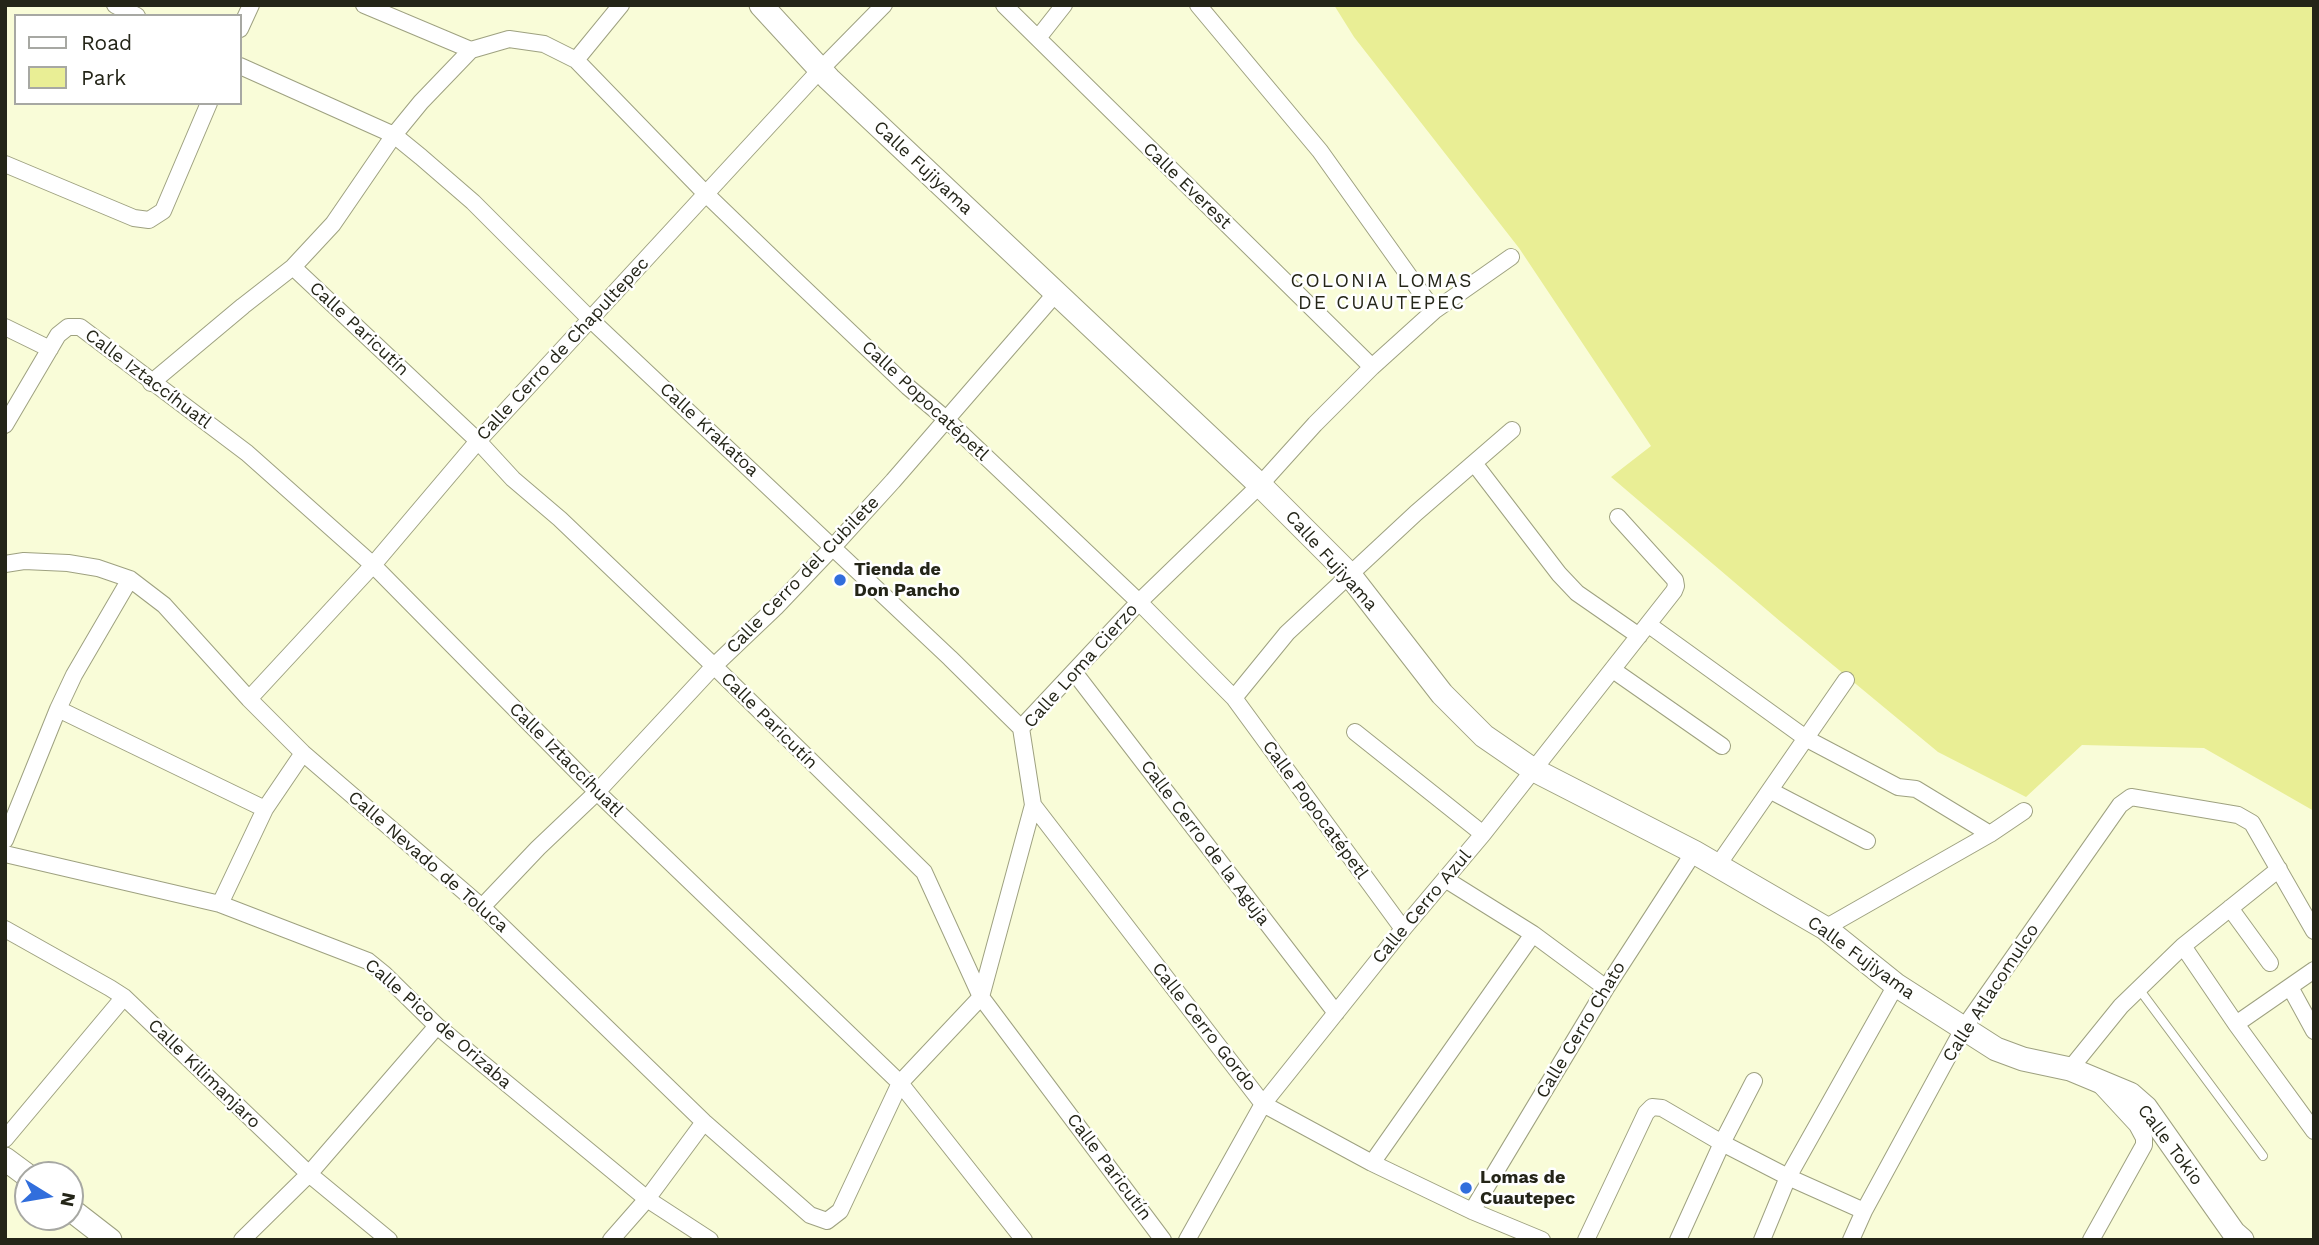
<!DOCTYPE html>
<meta charset="utf-8">
<style>
body{margin:0}
#map{position:relative;width:2319px;height:1245px;overflow:hidden;background:#f9fcd8;font-family:"Work Sans",sans-serif}
canvas{display:block}
.frame{position:absolute;inset:0;border:7px solid #242518;pointer-events:none}
.legend{position:absolute;left:14px;top:14px;width:228px;height:91px;box-sizing:border-box;background:#fff;border:2px solid #a7a8a3;margin:0;padding:9px 12px;list-style:none;font-size:21px;color:#242518}
.legend li{display:flex;align-items:center;gap:14px;height:35px}
.legend b{width:35px;border:2px solid #a7a8a3}
.north{position:absolute;left:14px;top:1161px;width:70px;height:70px;box-sizing:border-box;background:#fff;border:2px solid #a7a8a3;border-radius:50%;rotate:101deg;font-size:19px;font-weight:700;line-height:28px;text-align:center;color:#242518}
.north::after{content:'';display:block;margin:auto;width:24px;height:32px;background:#316edc;clip-path:polygon(50% 0,100% 100%,50% 72%,0 100%)}
</style>
<div id="map">
<canvas width="2319" height="1245"></canvas>
<div class="frame"></div>
<ul class="legend">
<li><b style="height:9px;background:#fff"></b>Road</li>
<li><b style="height:19px;background:#e9ee95"></b>Park</li>
</ul>
<div class="north">N</div>
</div>
<script>
const ctx = document.querySelector('canvas').getContext('2d');
ctx.lineJoin = 'round';
function fill(path, color) {
  ctx.fillStyle = color;
  ctx.fill(path, 'evenodd');
}
function poly(rows) {
  const path = new Path2D();
  for (const r of rows) {
    path.moveTo(r[0], r[1]);
    for (let i = 2; i < r.length; i += 2) path.lineTo(r[i], r[i + 1]);
  }
  return path;
}
function trace(path, color, width, dash) {
  ctx.strokeStyle = color;
  ctx.lineWidth = width;
  ctx.lineCap = dash ? 'butt' : 'round';
  ctx.setLineDash(dash || []);
  ctx.stroke(path);
}
function write(font, color, halo, rows, align = 'center') {
  ctx.font = font + ' "Work Sans",sans-serif';
  ctx.lineWidth = 5;
  ctx.setLineDash([]);
  ctx.textBaseline = 'middle';
  ctx.strokeStyle = halo;
  ctx.fillStyle = color;
  for (const [text, x, y, turn = 0] of rows) {
    ctx.save();
    ctx.translate(x, y);
    ctx.rotate((+turn || 0) * Math.PI / 180);
    ctx.textAlign = isNaN(turn) ? turn : align;
    if (halo) ctx.strokeText(text, 0, 0);
    ctx.fillText(text, 0, 0);
    ctx.restore();
  }
}
fill(poly([
 [1334,5,2314,5,2314,811,2204,748,2082,745,2026,797,1938,752,1781,622,1611,477,1651,446,1519,248,1354,37]
]), '#e9ee95');
const lane = poly([
 [2139,989,2263,1156]
]);
const street = poly([
 [115,5,137,16],
 [364,5,471,50,509,39,544,44,576,60,706,194,788,273,908,387,946,419,1139,602,1234,698,1403,929],
 [1004,5,1372,367],
 [1198,5,1320,151,1434,311],
 [240,29,251,5],
 [1038,38,1064,5],
 [576,60,621,5],
 [240,66,394,135,421,157,473,202,590,319,950,658,1021,728],
 [5,164,134,218,149,220,163,211,209,103],
 [293,267,478,441,513,479,560,519,714,666,924,872,981,997,1163,1240],
 [5,327,50,349],
 [151,383,243,306,293,267,333,224,394,135,421,102,471,50],
 [5,425,58,335,68,327,80,327,247,453,373,565,597,792,900,1083,1024,1240],
 [1474,463,1559,574,1577,593,1639,636],
 [5,564,24,561,68,563,98,568,130,579,164,605,249,699,303,753,482,907,704,1122,810,1215,827,1221,840,1211,900,1083,981,997,1033,805,1021,728,1139,602,1260,485,1315,424,1372,367,1434,311,1511,257],
 [1649,625,1807,739,1898,787,1916,789,1990,834],
 [1613,670,1722,746],
 [1074,672,1336,1013],
 [1234,698,1287,633,1416,513,1512,430],
 [249,699,373,565,478,441,820,70,884,5],
 [58,709,265,809],
 [1355,732,1483,834],
 [1771,791,1867,841],
 [1033,805,1263,1104,1372,1163,1472,1211,1542,1240],
 [5,840,58,709,74,675,130,579],
 [5,854,220,904,368,961,384,974,437,1026,647,1199,710,1240],
 [1718,865,1846,680],
 [1445,879,1533,934,1606,988],
 [220,904,265,809,303,753],
 [482,907,538,848,597,792,714,666,776,607,833,547,893,481,1056,293],
 [2230,908,2270,963],
 [1825,928,1990,834,2024,811],
 [5,929,110,988,124,997,309,1174,389,1240],
 [2183,946,2236,1024,2314,1131],
 [2290,987,2314,1031],
 [2236,1024,2314,970],
 [2070,1069,2121,1006,2183,946,2279,869],
 [5,1139,124,997],
 [1372,1163,1533,934],
 [1472,1211,1606,988,1694,852],
 [242,1240,309,1174,437,1026],
 [611,1240,647,1199,704,1122],
 [1187,1240,1263,1104,1403,929,1483,834,1674,591,1676,586,1675,580,1618,517],
 [1586,1240,1646,1113,1652,1107,1662,1108,1722,1143,1788,1177,1864,1211],
 [1678,1240,1722,1143,1754,1081],
 [1762,1240,1788,1177,1896,985],
 [1851,1240,1864,1211,1963,1029,2120,805,2131,797,2238,815,2252,823,2314,931],
 [2091,1240,2144,1145,2144,1138,2137,1125,2101,1086]
]);
const secondary = poly([
 [761,5,829,79,1260,485,1349,574,1442,694,1484,736,1532,769,1694,852,1825,928,1896,985,1996,1049,2023,1059,2070,1069,2130,1094,2146,1108,2234,1233,2242,1240],
 [5,1159,28,1176],
 [70,1209,110,1240]
]);
trace(lane, '#9ea180', 10);
trace(street, '#9ea180', 18);
trace(secondary, '#9ea180', 25);
trace(lane, '#fff', 8);
trace(street, '#fff', 16);
trace(secondary, '#fff', 23);
for (const [x, y, r, color] of [
 [840,580,7,"#316edc"],
 [1466,1188,7,"#316edc"]
]) {
  const dot = new Path2D();
  dot.arc(x, y, r, 0, 2 * Math.PI);
  ctx.fillStyle = color;
  ctx.fill(dot);
  trace(dot, '#fff', 2.5);
}
write('18px', '#242518', '#fff', [
 ["Calle Fujiyama",923,168,43],
 ["Calle Everest",1187,186,44],
 ["Calle Paricutín",359,329,43],
 ["Calle Cerro de Chapultepec",563,349,-47],
 ["Calle Iztaccíhuatl",148,379,37],
 ["Calle Popocatépetl",925,401,43],
 ["Calle Krakatoa",709,430,43],
 ["Calle Fujiyama",1331,561,48],
 ["Calle Cerro del Cubilete",803,575,-46],
 ["Calle Loma Cierzo",1081,666,-48],
 ["Calle Paricutín",769,721,45],
 ["Calle Iztaccíhuatl",566,760,45],
 ["Calle Popocatépetl",1315,810,54],
 ["Calle Cerro de la Aguja",1205,843,53],
 ["Calle Nevado de Toluca",428,862,41],
 ["Calle Cerro Azul",1422,907,-50],
 ["Calle Fujiyama",1861,958,36],
 ["Calle Atlacomulco",1991,993,-57],
 ["Calle Pico de Orizaba",438,1024,41],
 ["Calle Cerro Gordo",1204,1027,52],
 ["Calle Cerro Chato",1581,1030,-59],
 ["Calle Kilimanjaro",204,1074,44],
 ["Calle Tokio",2170,1145,53],
 ["Calle Paricutín",1109,1167,53]
]);
write('bold 18px', '#242518', '#fff', [
 ["Tienda de",854,570],
 ["Don Pancho",854,591],
 ["Lomas de",1480,1178],
 ["Cuautepec",1480,1199]
], 'left');
ctx.letterSpacing = '2px';
write('19px', '#242518', '#fff', [
 ["COLONIA LOMAS",1382,281],
 ["DE CUAUTEPEC",1382,303]
]);
ctx.letterSpacing = '0px';
</script>
